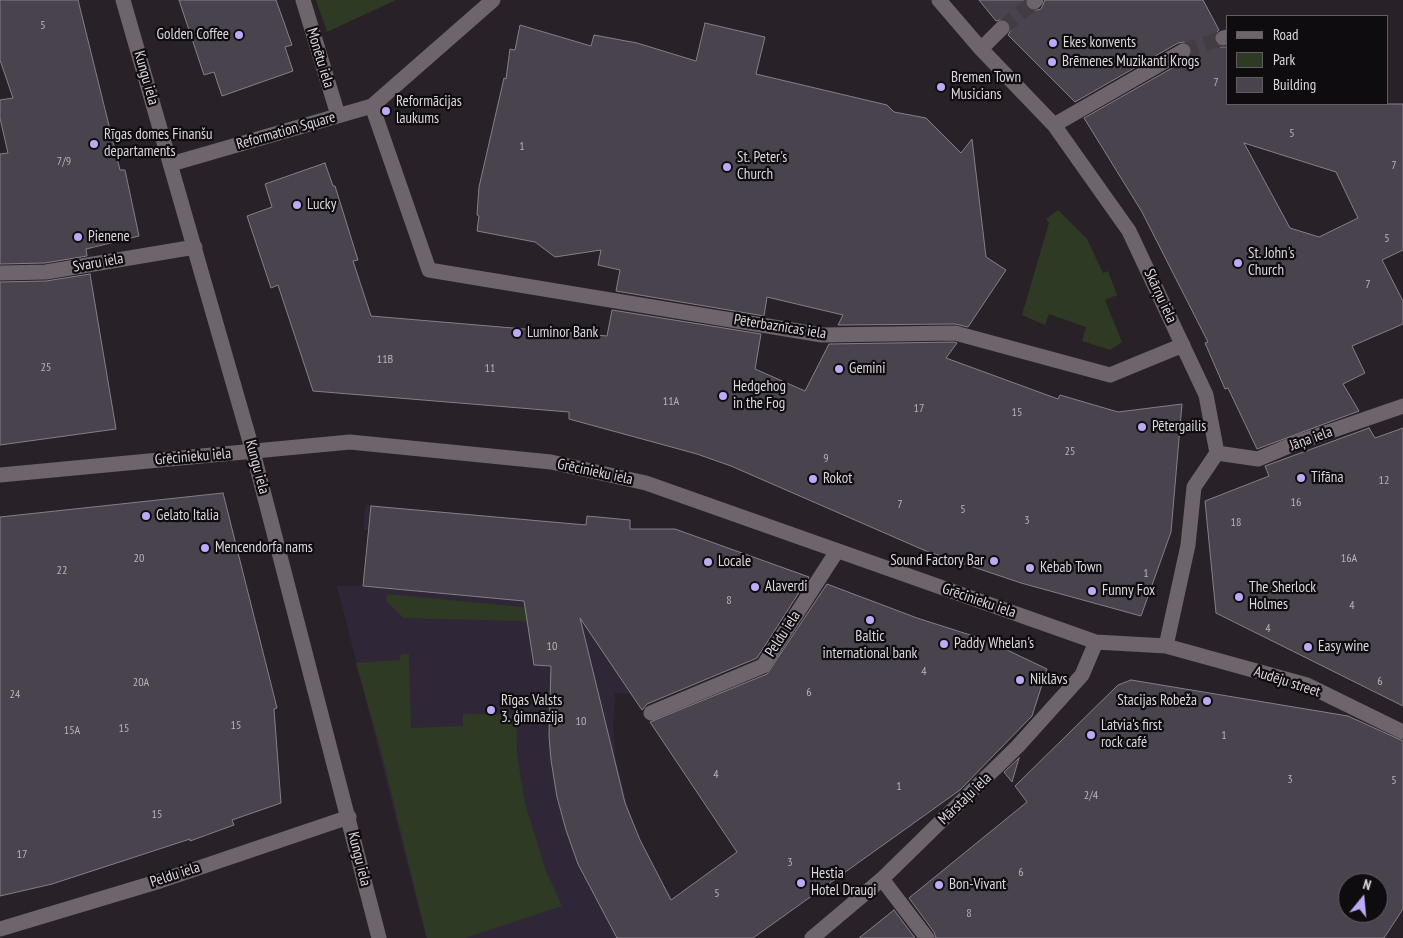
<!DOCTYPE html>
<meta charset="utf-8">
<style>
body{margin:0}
#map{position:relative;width:1403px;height:938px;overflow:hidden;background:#292128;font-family:"PT Sans Narrow",sans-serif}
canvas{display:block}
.legend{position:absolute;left:1226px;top:15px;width:162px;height:90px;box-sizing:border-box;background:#0f0c0f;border:1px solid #615d61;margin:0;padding:6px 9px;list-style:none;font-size:15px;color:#dcd7dc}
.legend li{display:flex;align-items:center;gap:10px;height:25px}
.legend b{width:25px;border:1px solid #615d61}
.north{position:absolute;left:1338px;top:873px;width:50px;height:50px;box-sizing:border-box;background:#0f0c0f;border:1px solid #615d61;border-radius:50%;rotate:17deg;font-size:14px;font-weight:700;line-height:20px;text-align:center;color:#dcd7dc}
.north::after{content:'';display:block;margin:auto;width:18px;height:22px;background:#bcaaf6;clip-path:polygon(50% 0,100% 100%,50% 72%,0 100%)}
</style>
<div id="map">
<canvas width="1403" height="938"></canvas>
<ul class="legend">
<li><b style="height:6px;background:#6d646c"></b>Road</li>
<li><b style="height:14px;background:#2e3a24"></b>Park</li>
<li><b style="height:14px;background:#48434d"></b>Building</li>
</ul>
<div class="north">N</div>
</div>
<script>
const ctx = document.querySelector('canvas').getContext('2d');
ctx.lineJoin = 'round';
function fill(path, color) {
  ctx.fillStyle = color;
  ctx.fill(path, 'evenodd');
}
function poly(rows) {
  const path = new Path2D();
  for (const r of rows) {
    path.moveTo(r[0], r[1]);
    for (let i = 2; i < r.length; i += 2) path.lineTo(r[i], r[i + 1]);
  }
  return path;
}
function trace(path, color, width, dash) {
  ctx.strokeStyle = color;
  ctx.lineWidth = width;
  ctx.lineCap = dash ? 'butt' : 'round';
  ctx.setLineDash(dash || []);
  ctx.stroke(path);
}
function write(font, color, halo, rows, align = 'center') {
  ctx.font = font + ' "PT Sans Narrow",sans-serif';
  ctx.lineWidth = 4.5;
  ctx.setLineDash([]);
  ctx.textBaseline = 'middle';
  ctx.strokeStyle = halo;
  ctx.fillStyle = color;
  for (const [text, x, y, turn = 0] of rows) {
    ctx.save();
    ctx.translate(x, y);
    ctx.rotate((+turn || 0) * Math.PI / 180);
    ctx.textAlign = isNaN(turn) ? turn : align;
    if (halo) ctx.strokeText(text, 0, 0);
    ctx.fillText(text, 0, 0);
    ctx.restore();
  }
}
fill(poly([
 [366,505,586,525,587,516,630,520,632,694,615,693,613,725,616,760,632,822,656,871,690,928,673,938,426,938,337,586,363,586,368,530,363,529]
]), '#2f2737');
fill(poly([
 [316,0,396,0,327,32],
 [1058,210,1087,239,1103,273,1108,271,1117,295,1105,300,1122,342,1110,350,1082,341,1086,327,1049,314,1045,325,1022,315,1049,223,1046,219],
 [387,594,564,611,539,626,521,621,404,618,386,601],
 [401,654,409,654,411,728,463,726,463,714,516,715,517,754,525,803,546,871,562,906,465,938,427,938,380,747,356,663,400,660]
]), '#2e3a24');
const building = poly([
 [0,0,78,0,120,170,125,170,139,236,86,249,87,256,45,263,0,264,0,154,8,153,0,118,0,100,13,98,0,60,0,0],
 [179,0,276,0,292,45,285,47,293,71,222,96,214,72,204,75,179,0],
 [979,0,1025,0,1027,8,1032,11,1041,9,1045,0,1203,0,1219,30,1214,35,1214,41,1220,47,1227,47,1227,104,1403,104,1403,250,1382,260,1403,301,1403,324,1352,346,1365,373,1343,384,1359,411,1257,449,1228,388,1225,389,1205,343,1208,342,1142,212,1084,118,1188,59,1192,52,1191,46,1184,42,1178,43,1075,102,1008,35,1011,30,1009,22,1004,19,996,21,979,0],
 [1244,143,1336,172,1358,218,1319,237,1290,228,1244,143],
 [705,23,765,37,756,74,887,105,894,112,926,118,961,153,972,139,986,257,1006,270,968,327,955,324,838,325,843,315,767,297,764,316,616,291,620,270,598,265,601,250,555,257,535,242,477,231,479,216,477,215,479,187,504,78,506,79,510,49,515,50,520,25,591,46,594,35,637,43,696,61,705,23],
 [325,163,333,186,335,186,358,260,353,261,371,316,607,336,612,310,761,334,755,369,805,391,829,344,954,342,957,343,946,358,1058,399,1060,395,1118,412,1182,404,1171,532,1141,616,1021,583,926,551,731,466,697,454,569,419,569,412,313,391,278,285,271,288,247,216,272,207,265,184,325,163],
 [90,274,116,429,0,445,0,282,46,281,90,274],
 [1369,428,1375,438,1403,428,1403,706,1216,613,1205,501,1269,476,1265,466,1369,428],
 [223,493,277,708,274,709,281,803,232,820,234,825,190,841,190,839,52,884,0,896,0,517,223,493],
 [371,506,586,525,587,516,630,520,630,529,675,529,809,577,757,658,647,704,642,710,580,618,625,803,640,840,671,900,737,852,650,722,767,674,827,584,917,618,986,640,1047,669,1032,716,960,790,753,938,617,938,578,864,566,830,557,797,551,760,549,736,551,666,534,665,524,601,363,586,371,506],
 [1131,680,1348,716,1403,741,1403,909,1384,938,936,938,934,932,909,898,1027,802,1015,786,1118,685,1131,680],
 [1348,883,1378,883,1378,913,1348,913,1348,883],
 [1019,758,1012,782,1004,772,1019,758],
 [894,910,915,938,859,938,894,910]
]);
fill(building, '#48434d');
trace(building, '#857f8a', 1);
trace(poly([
 [1002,28,1034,2],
 [1183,51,1223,38]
]), '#443c43', 15, [15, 8]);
trace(poly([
 [123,0,253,452,379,938],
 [303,0,338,115],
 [939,0,981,49,1054,125,1129,231,1206,395,1217,453,1194,487,1188,545,1166,646],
 [1034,2,1036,0],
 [1223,38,1227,37],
 [981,49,1002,28],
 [372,106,429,270,822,335,955,333,1110,375,1183,345],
 [1054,125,1183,51],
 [171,164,372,106,493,0],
 [0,273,46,272,195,247],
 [1217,453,1258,459,1296,443,1403,406],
 [0,475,350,442,551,462,646,483,1096,642,1166,646,1307,685,1403,732],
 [651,713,763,666,837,551],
 [882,879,927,938],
 [0,929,160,881,349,817],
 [812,938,882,879,1018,746,1082,675,1096,642]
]), '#6d646c', 15);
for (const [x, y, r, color] of [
 [239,35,5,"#bcaaf6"],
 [1053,43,5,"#bcaaf6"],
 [1052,62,5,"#bcaaf6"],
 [941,87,5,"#bcaaf6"],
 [386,111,5,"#bcaaf6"],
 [94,144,5,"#bcaaf6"],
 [727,167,5,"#bcaaf6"],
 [297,205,5,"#bcaaf6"],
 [78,237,5,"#bcaaf6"],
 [1238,263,5,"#bcaaf6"],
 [517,333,5,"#bcaaf6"],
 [839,369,5,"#bcaaf6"],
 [723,396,5,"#bcaaf6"],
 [1142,427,5,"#bcaaf6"],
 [1301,478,5,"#bcaaf6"],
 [813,479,5,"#bcaaf6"],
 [146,516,5,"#bcaaf6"],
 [205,548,5,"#bcaaf6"],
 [994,561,5,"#bcaaf6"],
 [708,562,5,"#bcaaf6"],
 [1030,568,5,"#bcaaf6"],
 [755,587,5,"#bcaaf6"],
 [1092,591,5,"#bcaaf6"],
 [1239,597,5,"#bcaaf6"],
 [870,620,5,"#bcaaf6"],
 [944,644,5,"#bcaaf6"],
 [1308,647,5,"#bcaaf6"],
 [1020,680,5,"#bcaaf6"],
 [1207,701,5,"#bcaaf6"],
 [491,710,5,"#bcaaf6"],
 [1091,735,5,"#bcaaf6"],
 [801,883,5,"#bcaaf6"],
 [939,885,5,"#bcaaf6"]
]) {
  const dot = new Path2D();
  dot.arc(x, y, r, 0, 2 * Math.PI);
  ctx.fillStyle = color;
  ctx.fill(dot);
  trace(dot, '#0f0c0f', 2);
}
write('12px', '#b7b2b8', null, [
 ["5",43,26],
 ["7",1216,83],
 ["5",1292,134],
 ["1",522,147],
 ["7/9",64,162],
 ["7",1394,166],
 ["5",1387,239],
 ["7",1368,285],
 ["11B",385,360],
 ["25",46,368],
 ["11",490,369],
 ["11A",671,402],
 ["17",919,409],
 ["15",1017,413],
 ["25",1070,452],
 ["9",826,459],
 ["12",1384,481],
 ["16",1296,503],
 ["7",900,505],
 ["5",963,510],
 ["3",1027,521],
 ["18",1236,523],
 ["20",139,559],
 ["16A",1349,559],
 ["22",62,571],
 ["1",1146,574],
 ["8",729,601],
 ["4",1352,606],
 ["4",1268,629],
 ["10",552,647],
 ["4",924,672],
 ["6",1380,682],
 ["20A",141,683],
 ["6",809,693],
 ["24",15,695],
 ["10",581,722],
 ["15",236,726],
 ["15",124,729],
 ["15A",72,731],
 ["1",1224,736],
 ["4",716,775],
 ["3",1290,780],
 ["5",1394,781],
 ["1",899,787],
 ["2/4",1091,796],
 ["15",157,815],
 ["17",22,855],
 ["3",790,863],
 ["6",1021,873],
 ["5",717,894],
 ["8",969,914]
]);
write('15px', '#dcd7dc', '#0f0c0f', [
 ["Golden Coffee",229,35,"right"],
 ["Ekes konvents",1063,43],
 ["Brēmenes Muzikanti Krogs",1062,62],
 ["Bremen Town",951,78],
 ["Musicians",951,95],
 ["Reformācijas",396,102],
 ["laukums",396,119],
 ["Rīgas domes Finanšu",104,135],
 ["departaments",104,152],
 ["St. Peter's",737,158],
 ["Church",737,175],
 ["Lucky",307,205],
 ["Pienene",88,237],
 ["St. John's",1248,254],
 ["Church",1248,271],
 ["Luminor Bank",527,333],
 ["Gemini",849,369],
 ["Hedgehog",733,387],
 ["in the Fog",733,404],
 ["Pētergailis",1152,427],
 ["Tifāna",1311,478],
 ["Rokot",823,479],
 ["Gelato Italia",156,516],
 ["Mencendorfa nams",215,548],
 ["Sound Factory Bar",984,561,"right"],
 ["Locale",718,562],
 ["Kebab Town",1040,568],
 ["Alaverdi",765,587],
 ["The Sherlock",1249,588],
 ["Holmes",1249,605],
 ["Funny Fox",1102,591],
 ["Baltic",870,637,"center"],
 ["international bank",870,654,"center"],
 ["Paddy Whelan's",954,644],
 ["Easy wine",1318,647],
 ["Niklāvs",1030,680],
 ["Rīgas Valsts",501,701],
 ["3. ģimnāzija",501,718],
 ["Stacijas Robeža",1197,701,"right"],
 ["Latvia's first",1101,726],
 ["rock café",1101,743],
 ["Hestia",811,874],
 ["Hotel Draugi",811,891],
 ["Bon-Vivant",949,885]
], 'left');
write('15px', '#dcd7dc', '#0f0c0f', [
 ["Monētu iela",320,58,73],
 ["Kungu iela",146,78,74],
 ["Reformation Square",286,131,-16],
 ["Svaru iela",98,263,-10],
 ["Skārņu iela",1160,296,65],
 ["Pēterbaznīcas iela",780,327,9],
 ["Jāņa iela",1311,439,-20],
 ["Grēcinieku iela",193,457,-5],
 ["Kungu iela",257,467,75],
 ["Grēcinieku iela",595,472,12],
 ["Grēcinieku iela",979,601,19],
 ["Peldu iela",783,634,-57],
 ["Audēju street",1287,682,18],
 ["Mārstaļu iela",965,799,-44],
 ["Kungu iela",359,859,76],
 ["Peldu iela",175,875,-18]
]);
</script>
